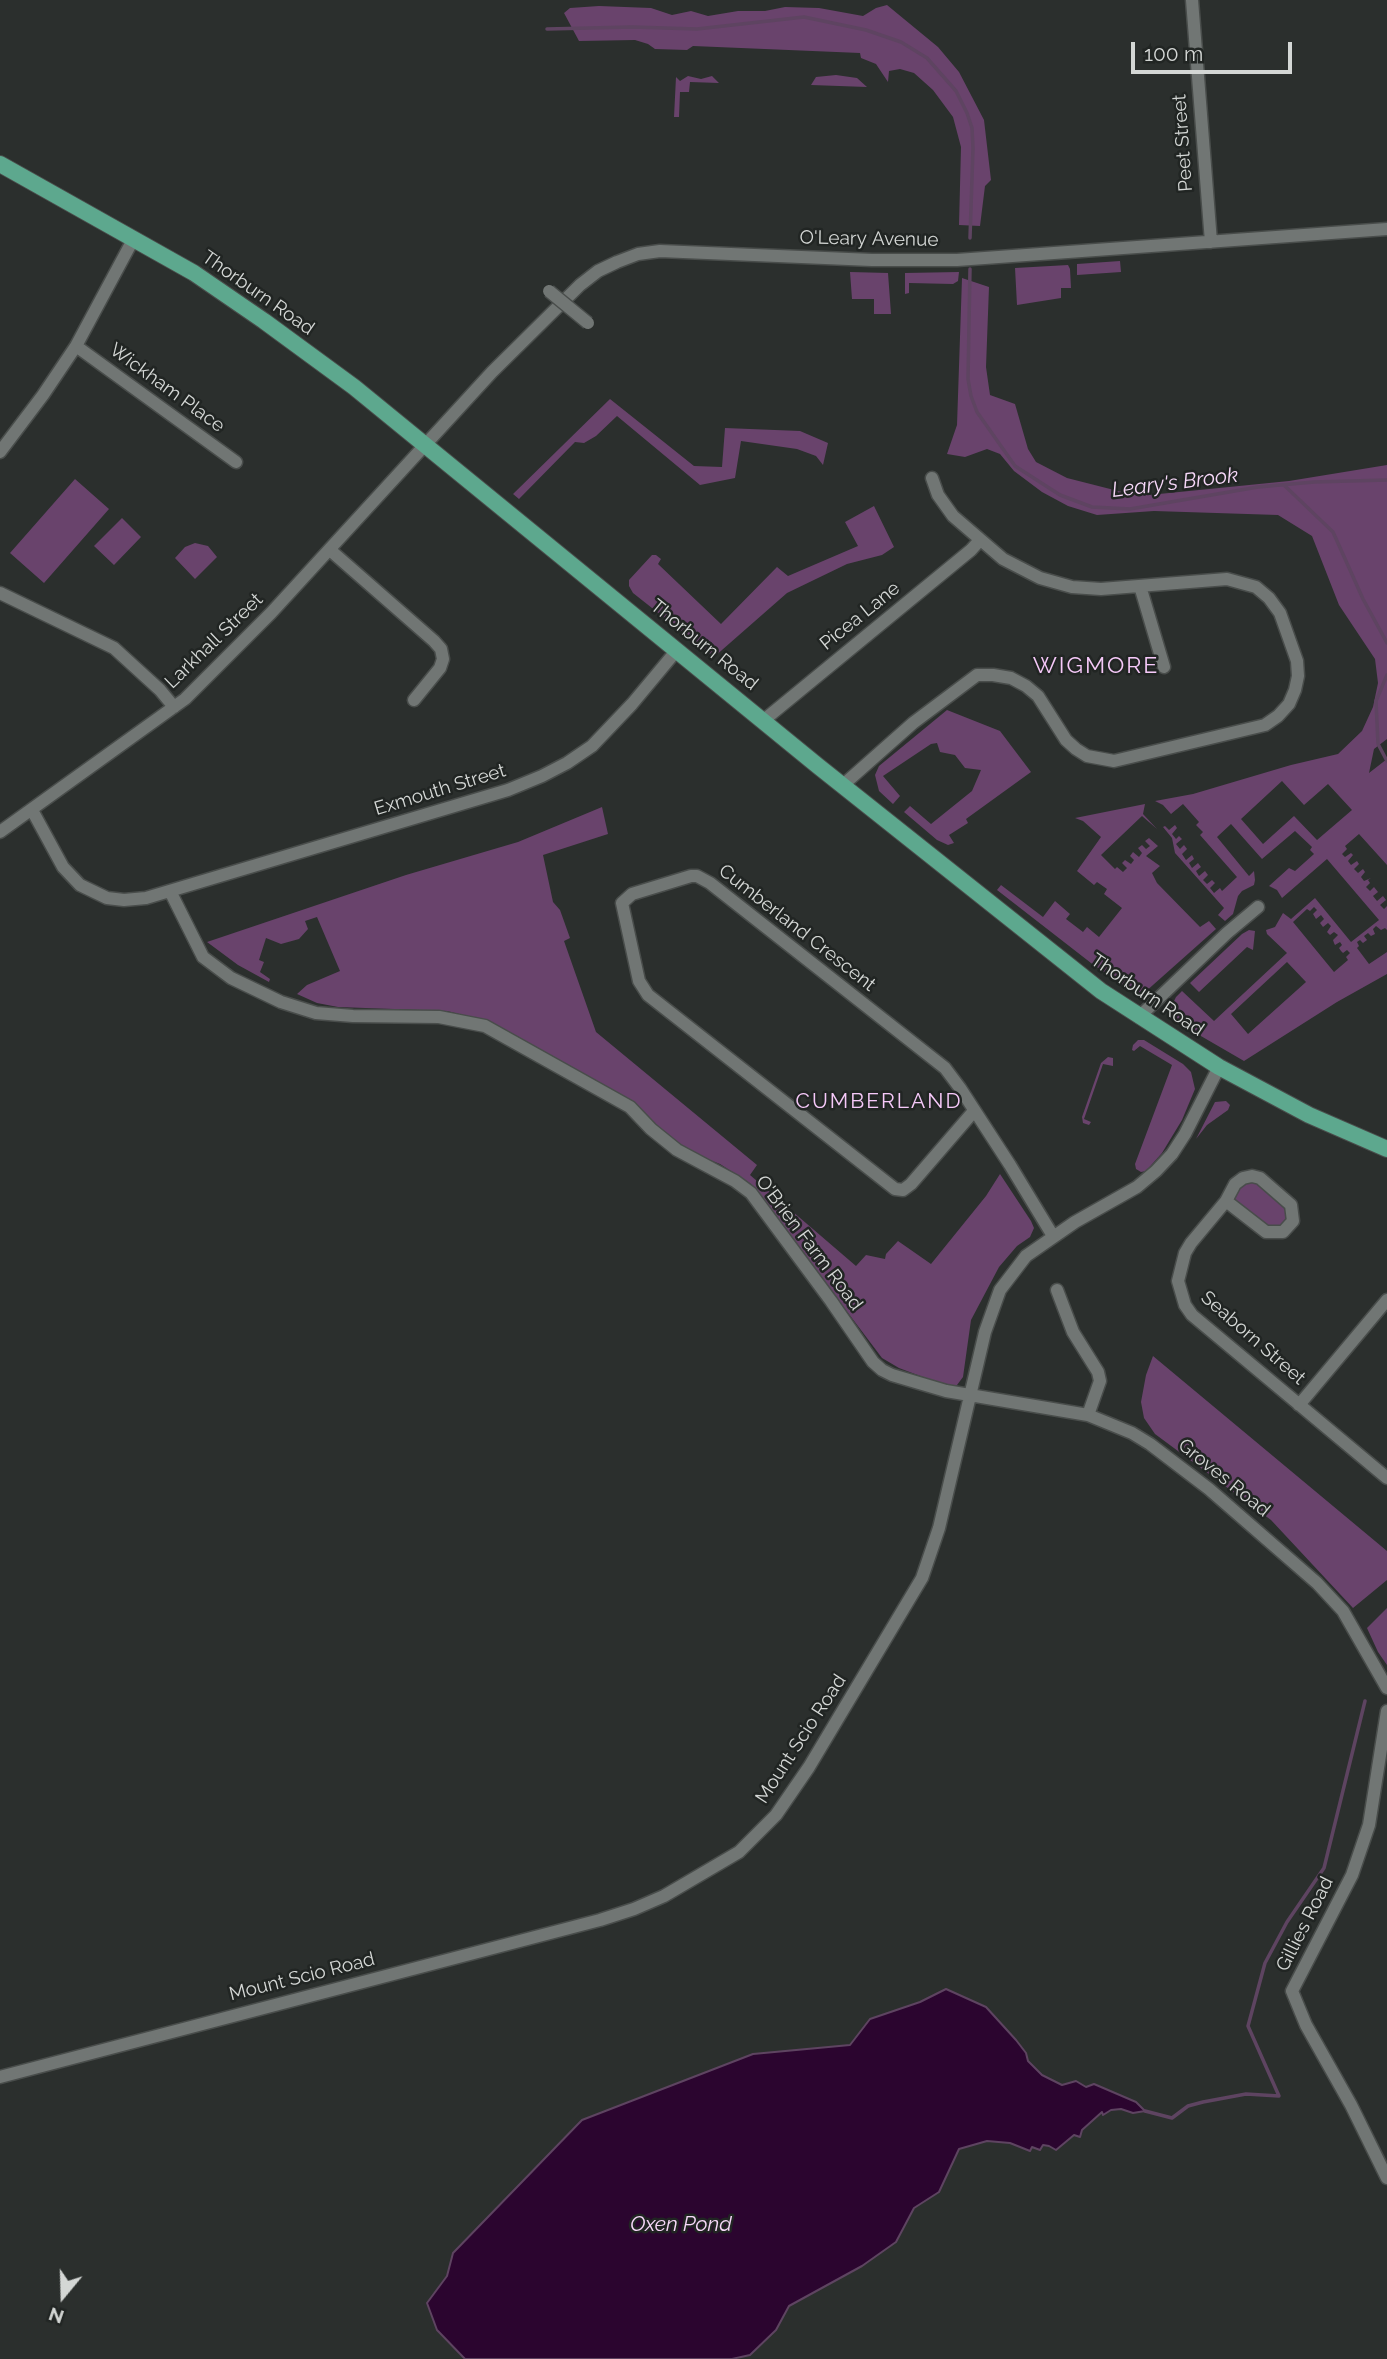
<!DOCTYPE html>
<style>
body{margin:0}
#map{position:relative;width:1387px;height:2359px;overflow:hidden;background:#2b2f2d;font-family:Raleway,sans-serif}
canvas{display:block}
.north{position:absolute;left:28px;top:2261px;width:70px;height:70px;-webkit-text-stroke:5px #212523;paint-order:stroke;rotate:199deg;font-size:19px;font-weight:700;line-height:28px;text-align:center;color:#d4d7d5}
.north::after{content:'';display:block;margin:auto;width:24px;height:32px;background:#d4d7d5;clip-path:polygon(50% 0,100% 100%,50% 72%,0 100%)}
.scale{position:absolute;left:1131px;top:42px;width:161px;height:32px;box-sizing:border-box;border:4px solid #d4d7d5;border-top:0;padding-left:9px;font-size:21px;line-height:24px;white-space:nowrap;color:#d4d7d5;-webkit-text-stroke:5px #212523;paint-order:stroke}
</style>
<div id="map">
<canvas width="1387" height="2359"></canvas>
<div class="north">N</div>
<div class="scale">100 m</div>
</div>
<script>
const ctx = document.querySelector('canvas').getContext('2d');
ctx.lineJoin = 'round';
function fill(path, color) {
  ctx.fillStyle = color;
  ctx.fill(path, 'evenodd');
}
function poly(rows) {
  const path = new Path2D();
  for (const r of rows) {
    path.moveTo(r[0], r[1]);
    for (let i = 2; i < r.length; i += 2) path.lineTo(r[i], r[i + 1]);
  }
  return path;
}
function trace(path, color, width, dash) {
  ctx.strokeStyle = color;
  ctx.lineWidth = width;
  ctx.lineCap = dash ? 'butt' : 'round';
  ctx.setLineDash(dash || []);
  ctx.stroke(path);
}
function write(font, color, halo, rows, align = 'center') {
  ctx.font = font + ' Raleway,sans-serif';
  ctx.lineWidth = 5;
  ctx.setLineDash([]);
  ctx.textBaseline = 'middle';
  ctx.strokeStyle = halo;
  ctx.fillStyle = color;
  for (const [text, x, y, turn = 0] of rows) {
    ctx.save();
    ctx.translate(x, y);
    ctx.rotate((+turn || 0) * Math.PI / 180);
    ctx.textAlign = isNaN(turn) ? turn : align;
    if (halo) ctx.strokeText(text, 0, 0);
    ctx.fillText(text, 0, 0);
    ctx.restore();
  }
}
fill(poly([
 [887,5,938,47,959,72,984,120,991,180,985,186,980,226,959,225,961,147,953,117,933,90,914,73,900,69,889,71,888,82,876,64,861,58,860,53,693,46,687,50,655,49,648,44,635,40,579,41,564,13,570,8,599,6,651,8,672,15,691,11,708,16,738,11,765,11,785,7,819,8,863,16,876,8],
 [836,75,857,78,867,87,811,85,816,77],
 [688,76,701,79,712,76,719,83,690,82,689,92,680,92,679,117,674,117,676,77,680,81],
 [1120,261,1121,272,1077,275,1077,264],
 [1068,265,1070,269,1071,288,1061,288,1061,298,1017,305,1015,268],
 [850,272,888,273,891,314,874,314,874,299,852,299],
 [959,272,958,281,953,284,909,283,909,293,905,294,905,273],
 [962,278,989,287,986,367,990,395,1015,404,1028,449,1036,462,1067,478,1122,492,1149,495,1289,481,1387,465,1387,739,1374,749,1369,773,1387,759,1387,865,1359,834,1345,846,1347,849,1342,854,1345,857,1351,853,1353,855,1348,861,1351,865,1357,861,1359,864,1354,869,1358,873,1363,869,1365,872,1361,877,1364,881,1371,878,1368,880,1370,883,1366,887,1370,891,1374,887,1378,892,1373,896,1377,901,1383,896,1386,900,1380,905,1384,909,1387,906,1387,930,1385,928,1381,930,1376,926,1373,929,1375,934,1371,936,1368,933,1364,936,1367,940,1363,943,1360,940,1357,942,1359,946,1357,948,1369,964,1387,952,1387,974,1337,1002,1244,1061,1175,1021,1170,1009,1176,997,1182,991,1214,1021,1287,953,1267,934,1266,930,1275,927,1283,913,1291,919,1315,898,1351,942,1379,920,1327,859,1282,898,1277,890,1269,886,1289,868,1295,871,1314,854,1310,850,1312,847,1295,831,1262,859,1231,824,1217,837,1249,876,1254,871,1255,880,1254,885,1242,891,1238,896,1233,914,1225,921,1218,915,1224,908,1175,853,1172,838,1163,827,1165,826,1169,830,1175,825,1177,828,1172,834,1176,839,1179,836,1182,839,1176,844,1180,849,1184,845,1187,849,1182,854,1186,860,1192,855,1194,859,1189,863,1192,868,1198,863,1201,867,1196,871,1199,876,1205,871,1208,875,1203,880,1207,884,1212,880,1215,883,1210,888,1214,893,1220,888,1222,891,1237,877,1200,835,1203,832,1196,825,1199,822,1183,804,1171,814,1163,805,1155,801,1193,794,1291,765,1338,754,1362,731,1373,707,1378,683,1375,659,1339,605,1312,536,1278,515,1154,511,1097,515,1068,506,1042,492,1014,471,1000,454,987,449,965,457,947,454,957,425],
 [1282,781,1304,805,1328,784,1352,810,1317,840,1294,816,1263,844,1241,819],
 [1314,907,1317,910,1313,914,1316,919,1321,915,1324,919,1320,923,1323,927,1328,923,1331,926,1327,932,1330,935,1334,932,1338,935,1333,940,1334,943,1335,945,1340,942,1342,945,1339,948,1341,951,1343,953,1347,950,1350,953,1346,957,1348,960,1334,972,1293,922,1307,909,1310,911],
 [1287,962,1306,982,1248,1034,1231,1014],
 [610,399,694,466,722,467,725,428,800,431,828,443,823,465,816,456,797,449,741,441,735,478,700,485,617,416,596,436,584,443,575,442,519,499,513,494],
 [75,479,109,509,44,583,10,553],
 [874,506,894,547,882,555,847,564,787,593,714,657,633,593,629,586,629,580,652,555,656,555,661,559,658,564,721,624,777,567,788,576,858,546,845,522],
 [122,518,141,537,114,565,94,546],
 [195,543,208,546,217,557,195,579,175,558,185,547],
 [947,710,1000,731,1031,772,966,819,968,823,949,835,954,843,948,845,937,840,904,812,910,806,931,824,972,791,981,770,965,768,955,755,940,752,937,743,931,744,883,776,900,796,893,804,879,791,875,775,879,766],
 [1145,804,1143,814,1157,829,1142,816,1101,855,1115,869,1117,867,1123,872,1127,868,1122,863,1125,860,1131,864,1134,860,1130,856,1133,852,1139,857,1142,853,1138,848,1142,845,1146,849,1150,846,1145,841,1149,838,1158,846,1146,856,1160,866,1152,873,1157,883,1200,927,1209,921,1216,929,1144,993,1141,993,1131,991,1091,963,997,890,1001,885,1043,917,1055,901,1070,914,1066,919,1083,932,1087,927,1099,937,1122,908,1104,894,1107,889,1097,882,1094,885,1077,871,1101,837,1083,821,1075,818],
 [602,807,608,834,543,855,553,902,560,910,570,938,564,941,596,1032,757,1165,750,1175,856,1266,866,1255,885,1259,886,1254,898,1241,931,1264,986,1196,1000,1174,1031,1221,1034,1228,1030,1237,1017,1246,999,1267,971,1320,963,1377,957,1385,944,1385,899,1368,882,1358,751,1184,720,1164,692,1153,666,1134,641,1112,631,1100,601,1086,483,1020,447,1011,338,1007,317,1003,297,994,307,985,340,971,317,917,305,921,308,929,299,939,281,944,266,938,259,960,264,962,260,972,270,979,269,982,238,965,207,942,406,875,518,842],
 [1249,930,1255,931,1253,950,1247,947,1199,992,1190,983,1242,934],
 [1138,1040,1144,1040,1183,1064,1191,1072,1195,1089,1182,1120,1162,1153,1146,1171,1141,1172,1136,1169,1135,1164,1172,1065,1140,1046,1134,1051,1132,1050,1133,1045],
 [1108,1057,1113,1058,1113,1066,1103,1064,1084,1119,1091,1122,1089,1125,1083,1123,1082,1117,1101,1063],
 [1226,1101,1230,1105,1228,1110,1207,1125,1196,1139,1215,1102],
 [1252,1176,1293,1212,1273,1234,1226,1201],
 [1153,1356,1387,1551,1387,1580,1353,1608,1271,1520,1155,1434,1144,1418,1141,1402,1146,1375],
 [1387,1608,1387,1665,1378,1652,1367,1628]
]), '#69436c');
const water = poly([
 [946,1989,986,2007,1016,2040,1026,2053,1028,2061,1042,2075,1062,2085,1076,2081,1086,2087,1094,2084,1136,2102,1145,2111,1133,2113,1121,2109,1111,2110,1103,2115,1102,2112,1082,2130,1080,2137,1074,2135,1056,2150,1049,2146,1043,2145,1040,2150,1032,2147,1030,2151,1010,2143,987,2141,959,2149,939,2192,914,2208,896,2242,862,2266,789,2306,776,2330,750,2355,732,2359,465,2359,437,2330,427,2303,447,2276,453,2253,582,2120,753,2054,850,2045,870,2019,920,2002,946,1989]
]);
fill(water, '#2b052f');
trace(water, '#5e4461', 2);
trace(poly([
 [547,29,632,27,697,29,804,17,866,30,901,42,927,58,956,91,967,113,972,128,973,148,970,238],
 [970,269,968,379,971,396,977,412,1015,466,1060,495,1092,507,1130,509,1258,487,1314,482,1387,480],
 [1285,486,1333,532,1363,599,1387,643],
 [1387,675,1376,701,1378,744,1387,761],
 [1145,2111,1172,2118,1188,2106,1203,2102,1246,2094,1279,2096,1248,2026,1265,1963,1287,1922,1324,1868,1365,1701]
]), '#5e4461', 3.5);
const minor = poly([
 [1192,0,1211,242],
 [76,346,236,462],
 [0,452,43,395,76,346,134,238],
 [330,550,434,641,441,649,443,659,440,668,414,700],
 [1140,586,1164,667],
 [0,593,114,648,160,690,174,707],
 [764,720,971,550,980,540],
 [843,785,913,723,977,675,993,675,1011,678,1026,686,1038,696,1066,740,1076,749,1087,756,1114,761,1265,725,1278,716,1289,704,1295,690,1298,676,1297,661,1280,613,1269,598,1256,587,1227,579,1101,589,1072,587,1040,578,1003,559,953,516,938,495,932,478],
 [32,810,63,867,80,885,107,898,124,900,146,898,508,790,542,776,567,763,592,746,632,704,677,650],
 [0,832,185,699,271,613,492,372,580,285,598,271,617,262,638,254,660,251,872,260,957,260,1387,229],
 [170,891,203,957,231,978,281,1002,316,1013,353,1016,439,1017,485,1026,630,1107,651,1129,677,1150,735,1181,751,1193,831,1301,873,1362,882,1370,892,1375,946,1391,1088,1415,1132,1433,1150,1444,1209,1489,1317,1583,1343,1611,1387,1688],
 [1139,1017,1227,933,1258,907],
 [974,1111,911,1184,903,1190,895,1189,648,995,639,981,622,903,632,894,691,876,697,876,710,883,945,1068,960,1088,1010,1165,1053,1236],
 [1226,1201,1266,1232,1283,1232,1293,1221,1291,1205,1260,1178,1252,1176,1243,1178,1235,1184,1226,1201,1191,1243,1185,1253,1178,1281,1185,1305,1192,1315,1387,1478],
 [1057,1290,1073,1332,1098,1372,1100,1381,1088,1415],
 [1299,1405,1387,1300],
 [1387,1711,1369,1825,1352,1875,1292,1991,1306,2025,1351,2105,1387,2178],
 [0,2077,600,1920,634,1909,664,1896,739,1852,776,1815,809,1767,922,1578,939,1528,985,1332,1000,1290,1026,1256,1075,1222,1137,1187,1156,1171,1172,1154,1185,1134,1219,1067]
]);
const major = poly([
 [0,164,194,273,264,321,354,387,818,766,1101,991,1219,1067,1309,1115,1387,1149]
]);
trace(minor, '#494d4b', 15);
trace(major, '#494d4b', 18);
trace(minor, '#717674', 12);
trace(major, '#5da88e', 16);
const minorBridge = poly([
 [549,291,588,323]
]);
trace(minorBridge, '#494d4b', 15, []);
trace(minorBridge, '#717674', 12);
write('19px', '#d4d7d5', '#212523', [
 ["Peet Street",1183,143,-94],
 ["O'Leary Avenue",869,239,1],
 ["Thorburn Road",258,293,35],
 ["Wickham Place",167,388,36],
 ["Picea Lane",860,616,-39],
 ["Larkhall Street",214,641,-44],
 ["Thorburn Road",704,645,39],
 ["Exmouth Street",440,790,-17],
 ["Cumberland Crescent",797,928,38],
 ["Thorburn Road",1147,995,34],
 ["O'Brien Farm Road",809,1243,53],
 ["Seaborn Street",1253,1338,41],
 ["Groves Road",1224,1478,39],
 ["Mount Scio Road",801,1739,-57],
 ["Gillies Road",1305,1924,-63],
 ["Mount Scio Road",302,1977,-14]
]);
write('italic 21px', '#f7d8f9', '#212523', [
 ["Leary's Brook",1175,483,-7],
 ["Oxen Pond",681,2225]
]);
ctx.letterSpacing = '2px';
write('21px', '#f6c9f9', '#212523', [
 ["CUMBERLAND",879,1102]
]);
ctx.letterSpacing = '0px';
ctx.letterSpacing = '2px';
write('23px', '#f6c9f9', '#212523', [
 ["WIGMORE",1096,666]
]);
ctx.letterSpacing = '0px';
</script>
